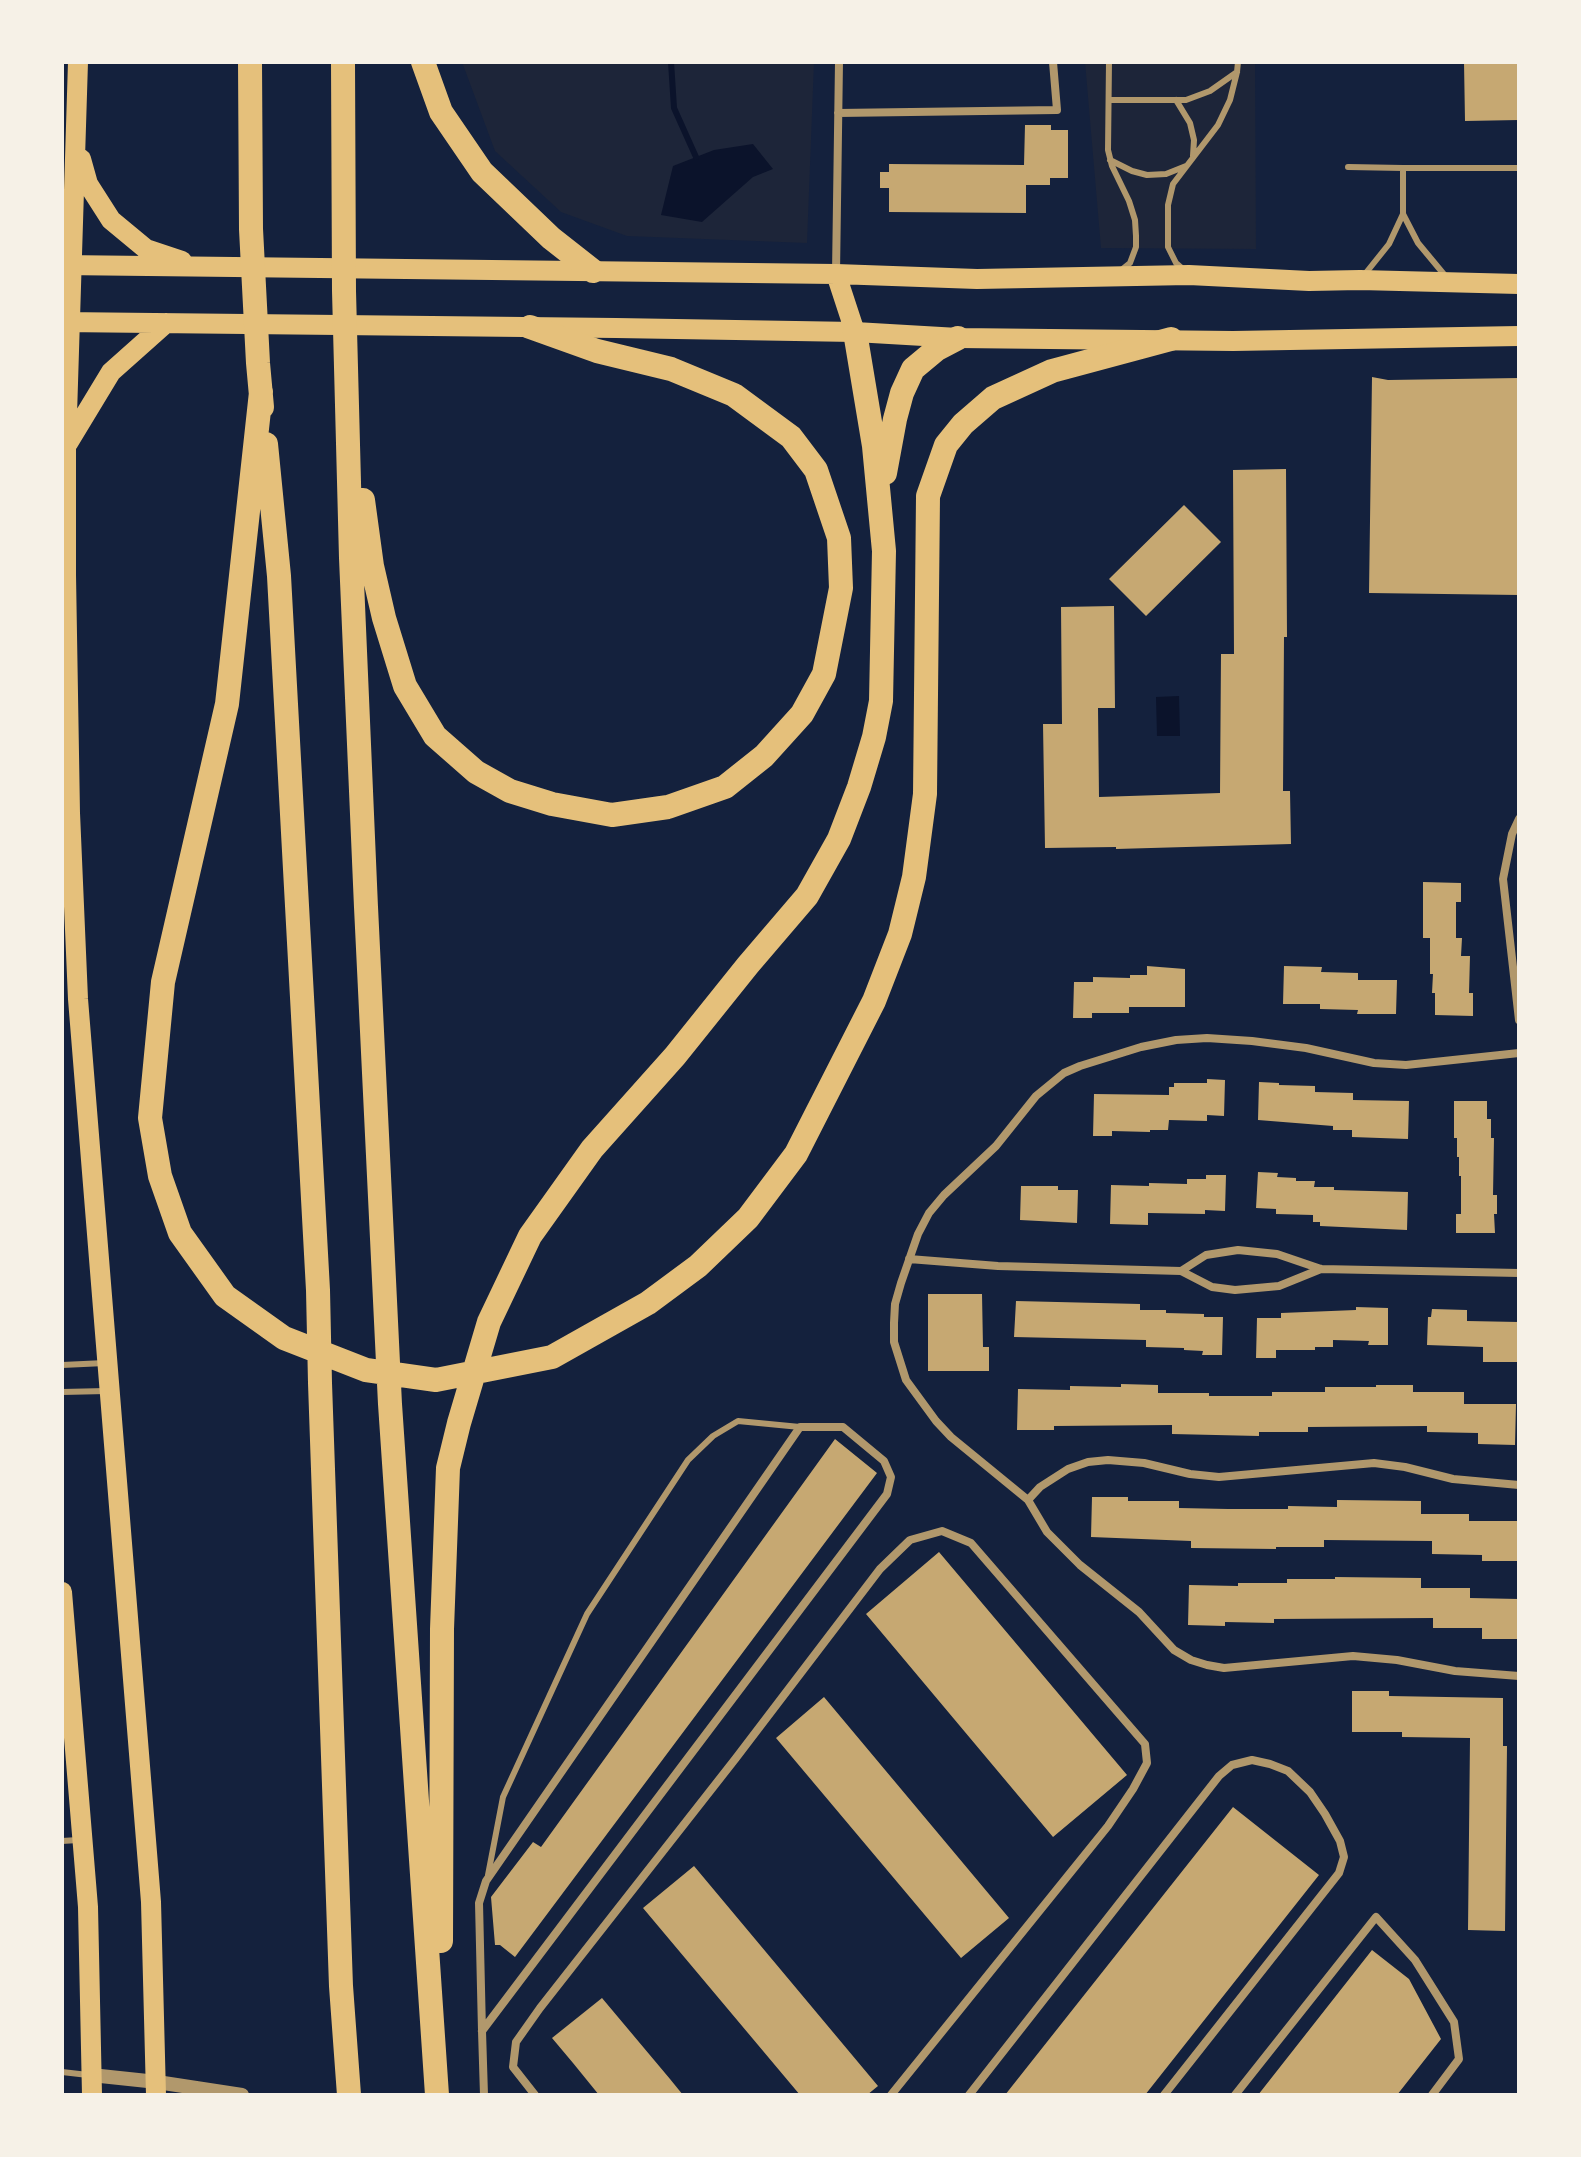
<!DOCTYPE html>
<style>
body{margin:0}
#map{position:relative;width:1581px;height:2157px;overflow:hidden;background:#14213d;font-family:"Sofia Sans Condensed",sans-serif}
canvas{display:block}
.frame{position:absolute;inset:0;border:64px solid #f6f1e7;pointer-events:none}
</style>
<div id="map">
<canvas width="1581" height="2157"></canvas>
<div class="frame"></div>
</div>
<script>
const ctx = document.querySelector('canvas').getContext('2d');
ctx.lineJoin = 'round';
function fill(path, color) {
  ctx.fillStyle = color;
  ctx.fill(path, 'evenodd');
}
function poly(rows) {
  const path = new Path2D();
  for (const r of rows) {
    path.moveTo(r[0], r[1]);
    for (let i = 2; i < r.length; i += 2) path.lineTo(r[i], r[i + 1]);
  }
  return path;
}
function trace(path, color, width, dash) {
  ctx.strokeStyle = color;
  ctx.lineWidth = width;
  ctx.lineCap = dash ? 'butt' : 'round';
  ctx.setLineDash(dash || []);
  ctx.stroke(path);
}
fill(poly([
 [462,62,814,62,807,243,627,236,561,212,495,151],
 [1085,62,1255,62,1256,249,1101,248]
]), '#1d2539');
fill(poly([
 [753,144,773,169,753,177,702,222,661,215,673,166,714,150],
 [1179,696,1180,736,1157,736,1156,697]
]), '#0b132b');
trace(poly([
 [671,62,674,108,696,157]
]), '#0b132b', 6);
fill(poly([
 [1464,62,1519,62,1519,120,1465,121],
 [1025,125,1051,125,1051,130,1068,130,1068,178,1050,178,1050,185,1026,185,1026,213,889,212,889,188,880,188,880,172,889,172,889,164,1024,165],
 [1372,377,1388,380,1519,378,1519,595,1369,593],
 [1286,469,1287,637,1284,637,1283,791,1290,791,1291,844,1116,849,1116,847,1045,848,1043,724,1062,724,1061,607,1114,606,1115,708,1098,708,1099,797,1220,793,1221,654,1234,654,1233,470],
 [1184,505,1221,542,1146,616,1109,579],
 [1423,882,1461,883,1461,902,1456,902,1456,938,1462,938,1461,956,1470,956,1469,993,1473,993,1473,1016,1435,1015,1435,993,1432,993,1433,974,1430,974,1430,938,1423,938],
 [1147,966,1185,969,1185,1007,1129,1007,1129,1013,1092,1013,1092,1018,1073,1018,1074,982,1093,982,1093,977,1130,978,1130,975,1147,975],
 [1284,966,1322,967,1321,972,1358,973,1358,980,1397,980,1396,1014,1357,1014,1358,1010,1320,1009,1320,1004,1283,1004],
 [1207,1079,1225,1080,1224,1116,1207,1115,1207,1121,1169,1120,1168,1130,1150,1130,1150,1132,1112,1131,1112,1136,1093,1136,1094,1094,1169,1095,1169,1087,1174,1087,1174,1083,1207,1083],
 [1259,1082,1279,1083,1279,1085,1315,1086,1315,1092,1353,1093,1353,1100,1409,1101,1408,1139,1352,1137,1352,1130,1333,1130,1333,1126,1258,1120],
 [1454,1101,1487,1101,1487,1119,1491,1119,1491,1138,1494,1138,1493,1195,1497,1195,1497,1214,1494,1214,1495,1233,1456,1233,1456,1214,1461,1214,1461,1176,1459,1176,1459,1157,1457,1157,1457,1138,1454,1138],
 [1258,1172,1278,1173,1277,1177,1296,1178,1296,1181,1315,1181,1314,1187,1334,1187,1334,1190,1408,1192,1407,1230,1320,1226,1320,1222,1313,1222,1313,1215,1276,1214,1276,1209,1256,1208],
 [1206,1175,1226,1175,1225,1211,1205,1210,1205,1214,1148,1213,1148,1225,1110,1224,1111,1185,1149,1186,1149,1183,1187,1184,1187,1179,1206,1179],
 [1021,1186,1058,1186,1058,1190,1078,1190,1077,1223,1020,1220],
 [928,1294,982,1294,983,1347,989,1347,989,1371,928,1371],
 [1016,1301,1140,1304,1140,1310,1166,1310,1166,1313,1204,1314,1204,1317,1223,1317,1222,1355,1202,1355,1203,1351,1184,1350,1184,1348,1146,1347,1146,1340,1014,1337],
 [1356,1307,1388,1308,1388,1345,1368,1345,1369,1341,1333,1340,1333,1347,1315,1347,1315,1350,1276,1350,1276,1358,1256,1358,1257,1318,1281,1318,1281,1313,1356,1310],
 [1432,1309,1467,1310,1467,1321,1519,1322,1519,1362,1483,1362,1483,1347,1427,1345,1428,1317,1431,1317],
 [1121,1384,1158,1385,1158,1393,1209,1393,1209,1396,1272,1396,1272,1392,1325,1392,1325,1387,1376,1387,1376,1385,1413,1385,1413,1392,1464,1392,1464,1404,1516,1404,1515,1445,1478,1444,1478,1433,1427,1432,1427,1426,1308,1427,1308,1432,1259,1432,1259,1436,1172,1434,1172,1425,1054,1426,1054,1430,1017,1430,1018,1389,1070,1390,1070,1386,1121,1387],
 [835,1439,877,1473,515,1957,500,1945,495,1945,491,1897,533,1842,541,1847],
 [1092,1497,1128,1497,1128,1501,1179,1501,1179,1508,1228,1509,1288,1509,1288,1506,1337,1507,1337,1500,1421,1501,1421,1514,1469,1514,1469,1521,1519,1521,1519,1561,1482,1561,1482,1555,1432,1554,1432,1541,1324,1540,1324,1547,1276,1547,1276,1549,1191,1548,1191,1541,1091,1537],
 [939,1552,1127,1775,1053,1837,866,1614],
 [1335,1577,1421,1578,1421,1588,1470,1588,1470,1598,1519,1599,1519,1639,1482,1639,1482,1628,1433,1628,1433,1618,1274,1619,1274,1623,1225,1622,1225,1626,1188,1625,1189,1585,1238,1586,1238,1583,1287,1583,1287,1579,1335,1579],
 [1352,1691,1389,1691,1389,1696,1503,1698,1503,1746,1507,1746,1505,1931,1468,1930,1470,1738,1402,1737,1402,1732,1352,1732],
 [824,1697,1009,1918,961,1958,776,1738],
 [1233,1807,1319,1875,1145,2095,1005,2095],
 [694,1866,878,2086,867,2095,800,2095,643,1908],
 [1372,1950,1409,1979,1441,2039,1397,2095,1258,2095],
 [602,1998,670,2079,683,2095,599,2095,573,2063,552,2038]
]), '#c6a872');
trace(poly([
 [1109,62,1108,150,1112,166,1129,201,1135,220,1136,236,1136,247,1130,263,1120,271],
 [1109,100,1186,100,1210,91,1237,72],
 [1176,100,1190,123,1194,140,1193,156],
 [1110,160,1132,171,1147,175,1166,174,1186,166],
 [1348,167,1403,168],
 [1403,214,1418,243,1447,278],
 [1184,270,1176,263,1168,247,1168,205,1173,184,1218,125,1230,100,1237,72,1238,62],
 [1365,274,1389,244,1403,214,1403,168,1519,168],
 [62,1365,105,1363],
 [62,1392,106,1391],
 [62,1841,78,1840],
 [488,1875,503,1797,587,1614,688,1460,713,1436,738,1421,800,1427],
 [62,2072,88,2075]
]), '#b1986c', 6);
trace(poly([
 [838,113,1057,110,1053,62],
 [836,273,839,62],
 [1519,819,1512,834,1503,879,1519,1020],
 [1519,1053,1406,1065,1374,1063,1306,1048,1252,1041,1207,1038,1176,1040,1141,1047,1080,1066,1064,1073,1036,1096,996,1146,944,1195,929,1213,918,1234,901,1283,895,1304,894,1323,894,1342,906,1380,936,1421,951,1437,1028,1500,1047,1532,1080,1565,1139,1612,1174,1650,1191,1660,1207,1665,1224,1668,1353,1656,1397,1660,1455,1671,1519,1676],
 [909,1259,998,1266,1181,1271,1212,1287,1235,1290,1279,1286,1321,1269],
 [1181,1271,1206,1255,1238,1250,1277,1254,1321,1269,1519,1273],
 [1028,1500,1040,1487,1068,1469,1088,1462,1108,1460,1144,1463,1190,1474,1219,1477,1374,1463,1405,1467,1453,1479,1519,1485],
 [482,2031,887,1494,891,1477,884,1461,843,1427,800,1427,486,1881,479,1903,482,2031,484,2095],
 [535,2095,513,2067,516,2042,540,2008,736,1758,880,1569,910,1540,942,1531,971,1543,1145,1744,1147,1763,1133,1789,1108,1826,891,2095],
 [969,2095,1219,1776,1232,1765,1252,1760,1270,1764,1288,1771,1310,1792,1325,1814,1340,1841,1344,1857,1339,1873,1164,2095],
 [1235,2095,1376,1917,1415,1960,1454,2022,1459,2059,1432,2095]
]), '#b1986c', 8);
trace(poly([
 [91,2075,157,2082,242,2095]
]), '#b1986c', 14);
trace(poly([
 [78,62,66,447,66,575,70,813,78,999,151,1902,156,2095],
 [81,159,88,184,111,220,146,249,182,261],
 [62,265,836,274,977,279,1189,275,1309,281,1360,280,1519,284],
 [836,274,855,332],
 [62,322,616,328,855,332,958,338,1233,341,1519,336],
 [68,443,111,372,166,323],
 [62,1592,88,1907,92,2095]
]), '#e5c07b', 20);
trace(poly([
 [250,62,251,229,258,363,262,407],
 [343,62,344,291,351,558,366,907,390,1404,437,2095],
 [423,62,441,112,482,172,551,238,593,271],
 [261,392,227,704,163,982,150,1118,160,1176,180,1233,225,1296,284,1338,366,1370,436,1380,552,1357,648,1303,698,1266,748,1218,796,1154,874,1001,900,934,914,877,925,794,928,496,946,445,963,424,993,398,1052,371,1171,339],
 [266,444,279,576,318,1290,320,1383,341,1986,349,2095],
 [885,473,895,419,902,393,913,369,937,349,958,338],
 [363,500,372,566,384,618,405,686,435,736,476,772,510,791,552,804,612,815,668,807,725,787,764,756,802,714,824,674,841,588,839,538,816,470,791,437,734,395,671,369,597,351,530,327],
 [441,1941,442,1629,448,1468,459,1423,489,1322,530,1236,592,1149,675,1056,748,965,807,896,839,839,859,787,874,737,881,701,884,551,874,446,855,332]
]), '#e5c07b', 24);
</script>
